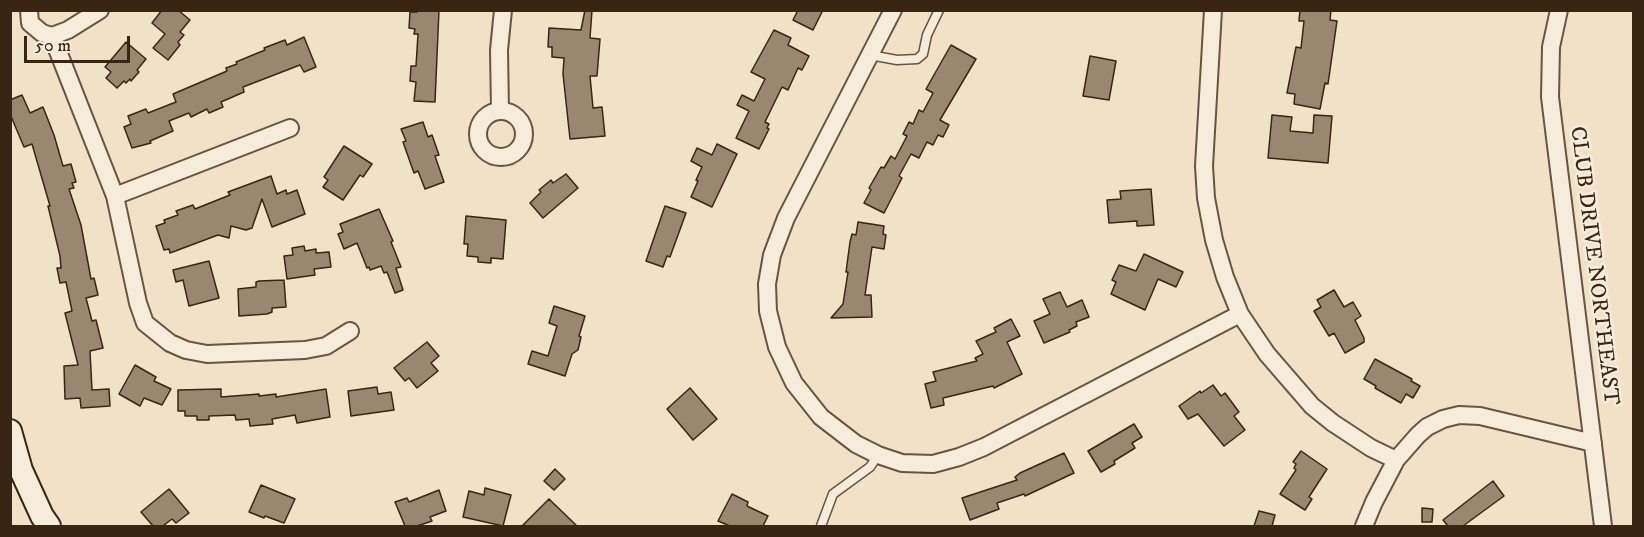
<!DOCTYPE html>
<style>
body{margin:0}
#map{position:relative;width:1644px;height:537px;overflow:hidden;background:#f1e2c7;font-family:"IM FELL DW Pica",serif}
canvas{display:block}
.frame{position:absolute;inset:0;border:12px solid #3a2513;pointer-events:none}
.scale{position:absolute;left:24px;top:36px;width:106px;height:27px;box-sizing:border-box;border:3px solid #3a2513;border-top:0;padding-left:8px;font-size:18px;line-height:21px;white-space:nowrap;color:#3a2513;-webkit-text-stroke:4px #f6ecdb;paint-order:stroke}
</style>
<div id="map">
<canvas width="1644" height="537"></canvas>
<div class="frame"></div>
<div class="scale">50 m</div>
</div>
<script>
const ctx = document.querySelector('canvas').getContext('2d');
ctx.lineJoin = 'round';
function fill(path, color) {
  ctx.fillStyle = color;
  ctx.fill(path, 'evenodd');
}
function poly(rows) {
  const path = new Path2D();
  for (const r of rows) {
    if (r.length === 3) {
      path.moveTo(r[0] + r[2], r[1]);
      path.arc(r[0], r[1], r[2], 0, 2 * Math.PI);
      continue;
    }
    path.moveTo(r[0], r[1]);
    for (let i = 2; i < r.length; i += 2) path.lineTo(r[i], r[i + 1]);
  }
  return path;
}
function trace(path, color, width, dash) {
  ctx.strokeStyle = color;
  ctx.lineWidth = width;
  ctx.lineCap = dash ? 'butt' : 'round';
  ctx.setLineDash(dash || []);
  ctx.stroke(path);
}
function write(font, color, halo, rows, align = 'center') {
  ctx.font = font + ' "IM FELL DW Pica",serif';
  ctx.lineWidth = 5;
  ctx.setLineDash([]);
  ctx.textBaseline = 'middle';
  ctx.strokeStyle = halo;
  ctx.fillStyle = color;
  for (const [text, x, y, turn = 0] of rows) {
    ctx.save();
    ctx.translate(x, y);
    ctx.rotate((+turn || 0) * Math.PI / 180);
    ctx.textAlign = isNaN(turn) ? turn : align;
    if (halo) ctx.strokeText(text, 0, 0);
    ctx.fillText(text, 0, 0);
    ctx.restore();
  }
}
const building = poly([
 [162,10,178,10,190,20,180,32,184,35,178,42,180,45,168,60,153,48,165,34,152,23,162,10],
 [417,10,439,10,435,102,414,101,416,82,410,81,411,66,416,66,418,34,414,34,415,29,409,28,410,12,417,12,417,10],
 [585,10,592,10,590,38,600,39,597,76,590,76,593,108,602,107,605,136,570,139,563,74,564,58,552,57,552,47,548,47,549,28,581,30,585,10],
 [798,10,823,10,813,30,793,20,798,10],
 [1300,10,1331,10,1330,20,1337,21,1328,84,1325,83,1320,109,1294,104,1295,94,1287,93,1296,47,1301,48,1304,21,1299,21,1300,10],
 [774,30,791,38,788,45,809,56,802,70,798,68,788,90,782,87,765,122,769,124,767,128,769,129,759,149,736,138,749,111,737,105,742,95,754,101,765,79,751,72,774,30],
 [304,37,316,67,304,72,300,65,243,87,244,92,221,102,223,107,209,113,207,109,191,117,189,113,169,121,173,131,150,141,151,143,132,148,124,127,131,124,128,116,146,109,148,113,176,102,173,94,227,71,226,68,237,64,236,62,265,50,264,48,285,40,287,45,304,37],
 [126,42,146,59,137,70,139,72,131,81,130,79,126,83,124,81,117,88,106,78,111,72,105,67,126,42],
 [951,45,976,59,940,120,949,125,943,137,938,135,933,145,927,142,919,158,911,154,899,176,902,178,884,213,864,203,871,190,869,188,881,167,884,168,891,156,895,159,907,136,903,134,909,122,913,124,919,110,923,112,933,93,926,89,951,45],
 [1090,56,1116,61,1109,100,1083,96,1090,56],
 [22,95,30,113,43,107,54,135,63,166,71,164,76,182,72,183,74,188,69,189,81,225,91,279,94,278,98,295,86,298,92,321,96,320,103,348,90,351,92,390,109,389,110,406,81,408,80,398,65,399,64,366,78,365,65,313,72,311,66,282,60,283,57,268,61,268,60,256,48,206,50,206,32,144,24,147,10,114,10,100,22,95],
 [1272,115,1292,117,1290,131,1313,133,1314,115,1332,116,1328,163,1268,158,1272,115],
 [423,122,428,137,432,135,439,155,435,156,444,182,425,189,418,171,414,173,403,142,406,141,401,129,423,122],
 [717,144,737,154,712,207,691,197,698,181,696,180,702,167,691,161,697,148,712,155,717,144],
 [344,146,372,164,363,177,360,175,343,200,323,187,328,180,324,177,344,146],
 [566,174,578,188,543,218,530,203,541,192,539,190,551,180,553,183,566,174],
 [271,176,277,194,286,190,287,194,297,190,305,214,272,227,262,199,252,228,246,230,231,226,229,238,218,235,170,253,169,249,164,250,156,226,165,223,164,220,178,215,176,211,193,205,195,209,230,195,228,192,271,176],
 [1151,189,1154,225,1137,226,1137,221,1109,223,1107,200,1121,199,1120,191,1151,189],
 [665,206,686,213,670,257,667,256,663,267,646,261,665,206],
 [379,209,393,241,391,242,401,267,396,268,403,290,395,293,387,272,384,273,381,266,370,270,369,267,367,268,357,243,344,249,338,234,343,232,340,224,379,209],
 [466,216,506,220,503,259,491,258,491,263,478,262,478,257,467,256,468,244,464,244,466,216],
 [858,222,884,226,883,234,886,235,884,249,872,247,865,295,871,295,872,317,831,318,843,304,848,272,846,272,850,242,852,234,856,235,858,222],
 [304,246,305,251,316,249,316,253,329,252,331,267,314,269,315,275,287,279,284,256,293,255,292,248,304,246],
 [1144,254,1183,272,1176,287,1158,279,1145,310,1111,294,1116,282,1112,280,1119,265,1136,271,1144,254],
 [209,261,219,298,189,306,183,280,176,282,173,270,209,261],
 [284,280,286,307,272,308,272,312,267,314,239,316,238,289,256,287,256,282,259,281,284,280],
 [1334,290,1344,307,1353,302,1361,316,1355,320,1364,338,1364,342,1345,353,1334,333,1329,336,1314,311,1321,307,1317,300,1334,290],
 [1060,292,1067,307,1082,300,1089,317,1076,322,1077,326,1069,330,1070,332,1044,343,1034,321,1050,314,1043,299,1060,292],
 [554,306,585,316,579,336,581,337,578,350,572,354,565,376,528,364,532,351,548,356,557,326,549,323,554,306],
 [1011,319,1020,336,1007,342,1022,374,994,388,993,386,943,398,944,405,931,408,925,384,936,381,933,372,977,361,975,358,983,354,976,341,996,332,994,328,1011,319],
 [427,342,439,356,431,363,438,371,417,388,409,378,405,381,394,368,427,342],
 [1375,359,1412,379,1411,381,1420,386,1413,398,1406,394,1401,403,1375,388,1376,386,1364,379,1375,359],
 [135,365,156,377,154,381,171,389,162,405,144,398,140,406,119,394,135,365],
 [1213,385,1221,396,1225,393,1239,412,1234,416,1245,430,1224,446,1198,414,1188,419,1179,406,1200,391,1201,393,1213,385],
 [377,387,378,394,391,392,394,410,351,416,348,391,377,387],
 [690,388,717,419,693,440,667,409,690,388],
 [221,389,221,397,259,394,259,396,276,394,276,397,326,389,330,417,297,423,295,415,272,419,273,424,250,426,249,419,236,420,235,415,209,416,209,420,197,420,197,416,185,416,185,411,178,411,178,390,221,389],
 [1134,424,1142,437,1132,443,1135,448,1114,461,1115,464,1101,472,1088,451,1134,424],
 [1301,451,1327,469,1309,497,1312,499,1305,510,1280,494,1296,470,1294,468,1296,464,1293,462,1301,451],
 [1064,453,1074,473,1025,496,1024,494,997,503,999,509,970,520,962,498,1017,480,1015,477,1020,473,1064,453],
 [555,469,565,479,554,490,544,481,555,469],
 [1493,481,1504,496,1463,526,1448,526,1443,520,1493,481],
 [261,485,295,499,284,523,265,516,264,518,249,512,261,485],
 [485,488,511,495,503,526,463,517,469,491,484,495,485,488],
 [169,489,189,513,176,523,172,519,163,526,153,526,141,512,169,489],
 [439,490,446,511,430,517,432,521,417,526,405,526,395,502,407,498,409,502,439,490],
 [732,494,748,502,747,506,768,516,763,526,730,526,718,521,732,494],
 [549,499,577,526,522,526,549,499],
 [1422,508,1433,509,1432,522,1422,522,1422,508],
 [1259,511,1275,515,1272,526,1254,526,1259,511]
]);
fill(building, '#998771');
trace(building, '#3a2513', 1.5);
const service = poly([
 [870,55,897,60,917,59,923,54,927,35,939,10],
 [821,526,833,494,870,467,878,455]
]);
const minor = poly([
 [29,10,30,23,42,33,52,36,115,196,138,303,145,323,170,343,186,350,207,354,305,350,326,346,350,331],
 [893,10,786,218,772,255,767,284,768,311,777,347,794,383,821,417,856,444,878,455,902,463,933,464,959,457,984,447,1240,314],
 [1213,10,1204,166,1206,198,1214,240,1225,277,1240,314,1267,354,1312,406,1333,423,1371,448,1396,460],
 [1559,10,1551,47,1550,97,1603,526],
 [52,36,68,30,100,10],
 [501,134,23],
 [500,111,499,50,503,10],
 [115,196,290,128],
 [1364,526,1374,502,1396,460,1418,435,1427,427,1443,419,1459,415,1480,416,1593,443]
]);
const secondary = poly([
 [10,431,21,470,42,516,49,526]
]);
trace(service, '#685440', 11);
trace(minor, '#685440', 20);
trace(secondary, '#3a2513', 26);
trace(service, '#f6ecdb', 8);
trace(minor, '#f6ecdb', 16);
trace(secondary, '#f6ecdb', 22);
write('22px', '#3a2513', '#f6ecdb', [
 ["CLUB DRIVE NORTHEAST",1593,266,83]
]);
</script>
